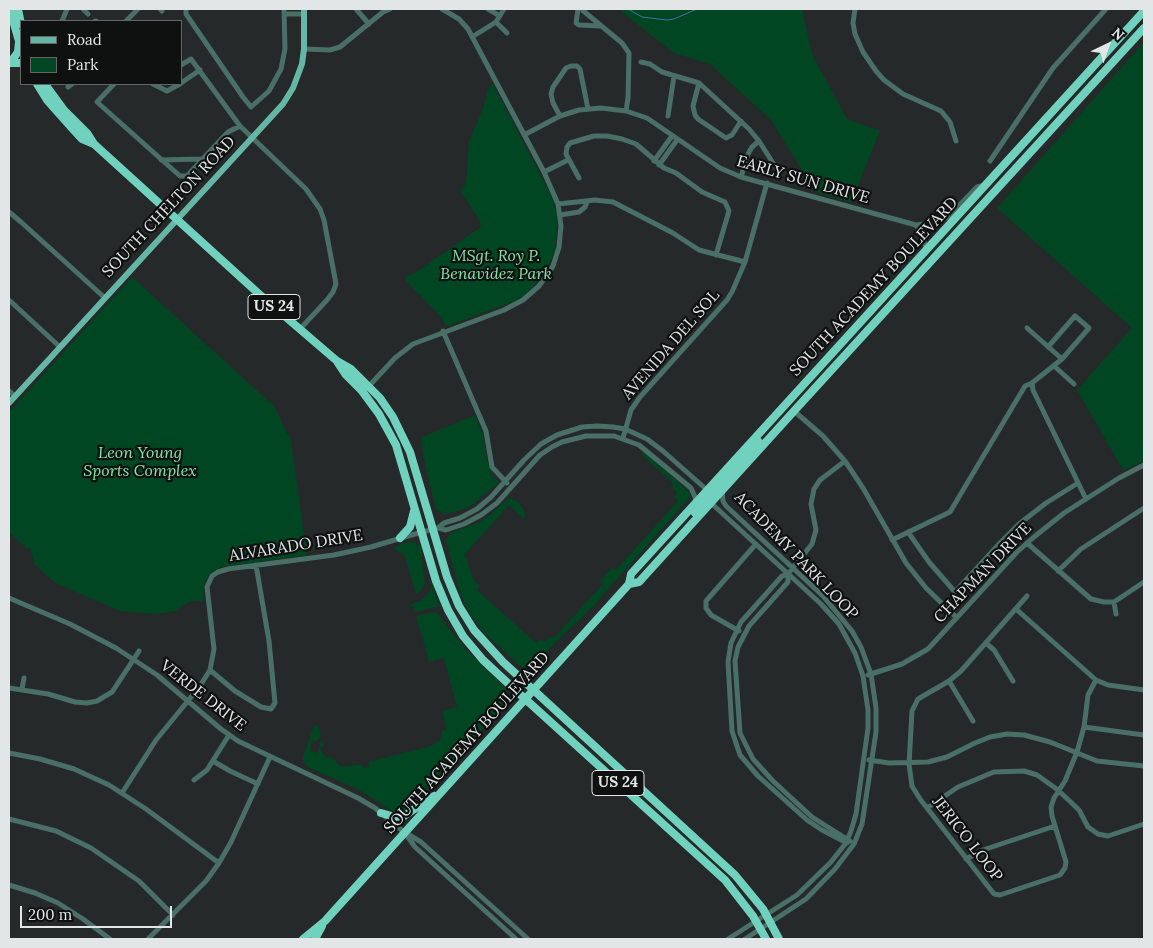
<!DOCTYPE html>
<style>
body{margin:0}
#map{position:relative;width:1153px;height:948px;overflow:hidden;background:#252929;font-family:Lora,serif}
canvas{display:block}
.frame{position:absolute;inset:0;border:10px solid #e3e6e6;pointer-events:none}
.legend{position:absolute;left:20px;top:20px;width:162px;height:65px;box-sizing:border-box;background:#0f1111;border:1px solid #646666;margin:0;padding:6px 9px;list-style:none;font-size:15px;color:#e3e6e6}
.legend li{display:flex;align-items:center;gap:10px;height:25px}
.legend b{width:25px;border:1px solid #646666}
.north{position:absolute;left:1083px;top:20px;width:50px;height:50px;-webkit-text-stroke:4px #0f1111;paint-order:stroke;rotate:42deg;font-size:14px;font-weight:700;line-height:20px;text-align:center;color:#e3e6e6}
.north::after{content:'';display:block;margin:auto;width:18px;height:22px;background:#e3e6e6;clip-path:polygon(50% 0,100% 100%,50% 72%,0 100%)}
.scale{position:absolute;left:20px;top:906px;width:152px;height:22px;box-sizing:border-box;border:2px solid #e3e6e6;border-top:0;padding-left:6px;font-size:15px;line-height:18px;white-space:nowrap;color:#e3e6e6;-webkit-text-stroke:4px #0f1111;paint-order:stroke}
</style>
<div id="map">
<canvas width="1153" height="948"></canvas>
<div class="frame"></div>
<ul class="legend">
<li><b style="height:6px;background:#66b6a6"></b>Road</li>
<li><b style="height:14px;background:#004623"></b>Park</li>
</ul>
<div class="north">N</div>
<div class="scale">200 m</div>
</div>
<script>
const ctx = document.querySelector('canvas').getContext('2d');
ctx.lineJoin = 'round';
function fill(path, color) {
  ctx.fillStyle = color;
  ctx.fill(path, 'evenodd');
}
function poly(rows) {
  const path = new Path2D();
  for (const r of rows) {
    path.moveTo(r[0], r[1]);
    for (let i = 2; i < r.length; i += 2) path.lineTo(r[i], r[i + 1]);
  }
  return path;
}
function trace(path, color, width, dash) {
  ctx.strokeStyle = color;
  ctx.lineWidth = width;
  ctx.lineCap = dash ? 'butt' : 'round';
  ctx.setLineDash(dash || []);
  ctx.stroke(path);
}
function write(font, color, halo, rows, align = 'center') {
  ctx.font = font + ' Lora,serif';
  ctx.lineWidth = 4.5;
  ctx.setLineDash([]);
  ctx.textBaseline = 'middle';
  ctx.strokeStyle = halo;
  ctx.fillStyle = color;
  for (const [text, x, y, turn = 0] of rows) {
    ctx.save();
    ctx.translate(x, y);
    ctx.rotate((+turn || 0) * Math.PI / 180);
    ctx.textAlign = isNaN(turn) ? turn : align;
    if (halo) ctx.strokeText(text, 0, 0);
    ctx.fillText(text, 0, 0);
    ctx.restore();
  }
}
fill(poly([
 [618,9,802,9,812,54,847,119,880,131,851,202,815,192,772,121,710,64,674,53],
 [1144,42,1144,461,1123,470,1077,390,1132,328,997,208],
 [492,83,553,199,557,219,556,243,554,254,546,270,532,288,517,300,448,326,445,325,442,318,406,281,405,276,415,273,481,227,480,221,460,190,466,184,469,141,483,109,488,89],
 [132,277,274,406,291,441,307,555,221,567,212,572,205,581,203,592,204,601,190,601,175,611,156,614,120,611,55,583,33,563,34,561,30,548,27,549,9,532,9,412],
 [475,415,483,435,486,456,492,475,499,482,471,506,458,511,443,514,436,509,426,469,422,446,422,437],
 [644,452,687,490,691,496,593,606,559,639,557,640,535,666,528,668,521,667,483,632,468,610,461,595,446,541,450,533,480,522,490,515,510,497,519,503,525,512,525,517,523,518,509,505,464,555,467,558,467,561,474,581,480,586,477,590,536,643,539,640,545,641,550,637,554,638,603,584,600,581,612,568,616,570,678,501,675,498,677,492,671,487,674,484,642,455],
 [409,541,415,543,417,546,419,544,421,545,423,572,425,583,421,590,416,594,406,559,403,554,396,550,395,547],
 [430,577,439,606,415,612,413,606,410,606,410,605,422,600,430,591,432,586],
 [433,612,436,612,465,649,508,690,504,694,501,708,455,760,429,784,406,809,402,812,394,812,359,790,310,768,303,763,303,757,313,728,316,725,318,726,321,736,317,741,312,740,310,751,318,753,321,741,322,741,324,746,320,748,326,758,330,756,342,767,362,764,363,767,366,768,369,767,368,762,431,746,440,740,442,736,442,731,446,729,442,711,457,707,444,658,429,662,416,616]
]), '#004623');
trace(poly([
 [628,9,642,17,667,20,674,19,697,9]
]), '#4471a6', 1);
trace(poly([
 [83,9,88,14],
 [160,9,162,11],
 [186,9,186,14,243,97,251,107,269,91,281,69,285,49,284,9],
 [356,9,369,24],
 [488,9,500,16],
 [578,9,576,23,579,25,600,26],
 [581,9,622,43,629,53,628,98,626,111],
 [855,9,853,23,855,34,863,52,876,71,884,80,903,94,941,111,950,122,956,141],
 [284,14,304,14],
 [62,21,67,9],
 [95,21,96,21],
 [126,21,138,9],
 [496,22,507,33],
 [472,37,496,22,504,9],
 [304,49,330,50,340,47,383,12,390,9],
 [641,62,650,64,662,72,699,83,749,129,759,141,778,171],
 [181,65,191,59,240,126,306,189,320,209,324,220,336,284,333,292,327,300,300,329],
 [181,83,200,70],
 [699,83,693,106,695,115,698,119,726,138,732,135,741,121],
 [114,84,97,102,180,176,187,176,228,132,240,126],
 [153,84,167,91,180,84],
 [68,87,72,84],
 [560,116,553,103,551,94,553,87,566,68,571,66,577,66,580,69,588,109],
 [668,116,674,76],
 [524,135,560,116,579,110,601,108,626,111,647,118,720,168,741,177,916,225,938,222,948,217,977,187,985,185],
 [161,160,203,159],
 [654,161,672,136],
 [990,161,1053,68,1106,9],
 [659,165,677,140],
 [544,172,568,160],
 [741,177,748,154,752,147,759,141],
 [579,178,566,154,567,147,570,143,594,136,607,136,622,139,636,144,664,168,676,173,702,192,725,202,729,211,716,255],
 [558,204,595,200,613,202,673,233,699,250,745,262],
 [9,212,21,222,105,298],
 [560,215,579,212,585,207,587,202],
 [916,225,923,237,926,249],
 [9,300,60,347],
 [1027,328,1062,359],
 [443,331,486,431,492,467,507,483],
 [1054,366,1074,384],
 [1032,383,1033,390,1086,499],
 [369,386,395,358,413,344,504,310,523,300,539,286,553,266,559,247,561,226,558,204,544,172,468,29,459,19,442,9],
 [9,391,15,396],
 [794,411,823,436,845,461,863,488,906,563,926,588,957,618],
 [623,438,631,410,640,397,727,300,732,292,745,262,767,183],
 [845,461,820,480,814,489,811,504,816,530,812,544,788,574,782,576,741,622,731,643,728,662,732,731,740,755,758,776,807,820,822,830,847,843],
 [722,491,723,501,726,506,823,596,852,631,861,647,871,674,876,708,876,732,864,811,862,824,854,844,835,869,806,899,745,939],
 [711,503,821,604,839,624,855,653,863,676,868,710,868,728,856,814,851,831,846,843,831,862,797,895,728,939],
 [438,528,444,523,460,518,477,509,491,497,524,460,541,444,557,435,582,427,597,426,613,427,625,429,647,439,663,451,707,490],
 [908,532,929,562,955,592,1000,543,1019,524,1046,503,1078,483],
 [892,540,950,512,1025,386,1032,383,1062,359,1089,328,1075,316,1048,347],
 [1027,543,1091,599,1104,602,1114,602,1144,582],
 [1058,571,1081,549,1144,508],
 [788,574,788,582,749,626,738,647,735,661,740,733,753,759,773,781,812,817,850,841],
 [1027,596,961,671,949,681,918,699,912,711,909,764,912,786,920,799,994,894,1000,895,1060,875,1065,868,1066,862,1052,816,1051,807,1054,798,1065,781,1077,752,1084,727,1088,695,1096,680],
 [9,598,70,624,116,648,157,675,221,729,238,741,358,798,375,808,405,833,415,847,516,939],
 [1114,602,1116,614],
 [1016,609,1096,680,1108,685,1144,690],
 [739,631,711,615,706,608,706,601,756,544],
 [986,643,994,650,1013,681],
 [210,670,235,691,261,707,271,709,275,703,269,641,256,565],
 [868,675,902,664,928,649,1017,552,1034,537,1064,513,1119,478,1144,465],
 [949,681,973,721],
 [9,688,48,694,75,702,87,703,97,701,112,692,139,651],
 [22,689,24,678],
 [1084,727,1144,735],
 [9,753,40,759,74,769,109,785,146,809,219,863],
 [869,760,889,763,928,762,947,757,975,743,990,737,1007,734,1024,735,1050,742,1097,761,1144,766],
 [213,761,230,771,258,784],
 [194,780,207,770,229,735],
 [122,793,156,740,200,686,210,670,214,649,207,587,212,576,218,572,228,569,334,555,371,547,415,534,438,528,446,530,464,524,481,515,497,503,540,455,552,447,562,442,586,436,614,436,639,445,691,488,695,497,696,503],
 [927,808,958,787,994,772,1024,771,1037,775,1058,790,1079,810,1088,827,1098,834,1108,836,1144,824],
 [9,819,56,831,91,848,139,881,173,915],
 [406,833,421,842,528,939],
 [966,859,983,850,1055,826],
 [9,885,35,893,58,903,83,919,110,939],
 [148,939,206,881,219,863,231,842,270,757]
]), '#4a6f67', 5);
trace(poly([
 [9,403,283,104,293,88,302,64,304,49,304,9]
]), '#66b6a6', 6);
trace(poly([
 [12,9,14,24,21,48],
 [18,9,21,24],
 [10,63,18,52,19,42],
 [10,63,21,63],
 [37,84,47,100,71,127,82,139,94,144],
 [45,84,64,110,87,133,94,144,259,294,337,361,351,369,380,398,393,417,410,452,447,577,459,606,474,630,503,662,735,875,763,909,779,939],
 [338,363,346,375,362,391,379,414,396,445,436,581,448,610,463,636,483,660,512,687,725,880,753,916,766,939],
 [711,500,716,489,758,441],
 [695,513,704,502,707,491],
 [400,538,410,527,414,511],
 [629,584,639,582,794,411,1144,28],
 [381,813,395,817,404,816,434,796],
 [303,939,325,921,629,584,631,574,1144,11],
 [315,939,322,926]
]), '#70d2be', 8);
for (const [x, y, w] of [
 [274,307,52],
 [618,783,52]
]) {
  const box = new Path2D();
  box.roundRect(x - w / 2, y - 12.5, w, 25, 4);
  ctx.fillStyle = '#0f1111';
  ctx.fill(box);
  trace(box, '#e3e6e6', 1);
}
write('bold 15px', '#e3e6e6', null, [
 ["US 24",274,307],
 ["US 24",618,783]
]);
write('16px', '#e3e6e6', '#0f1111', [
 ["EARLY SUN DRIVE",803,180,16],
 ["SOUTH CHELTON ROAD",169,207,-47],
 ["SOUTH ACADEMY BOULEVARD",874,287,-47],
 ["AVENIDA DEL SOL",671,345,-49],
 ["ALVARADO DRIVE",296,546,-9],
 ["ACADEMY PARK LOOP",796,556,46],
 ["CHAPMAN DRIVE",983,573,-46],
 ["VERDE DRIVE",203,696,38],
 ["SOUTH ACADEMY BOULEVARD",467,743,-48],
 ["JERICO LOOP",967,839,52]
]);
write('italic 16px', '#84e4a6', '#0f1111', [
 ["MSgt. Roy P.",496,256],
 ["Benavidez Park",496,274],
 ["Leon Young",140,453],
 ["Sports Complex",140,471]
]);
</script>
